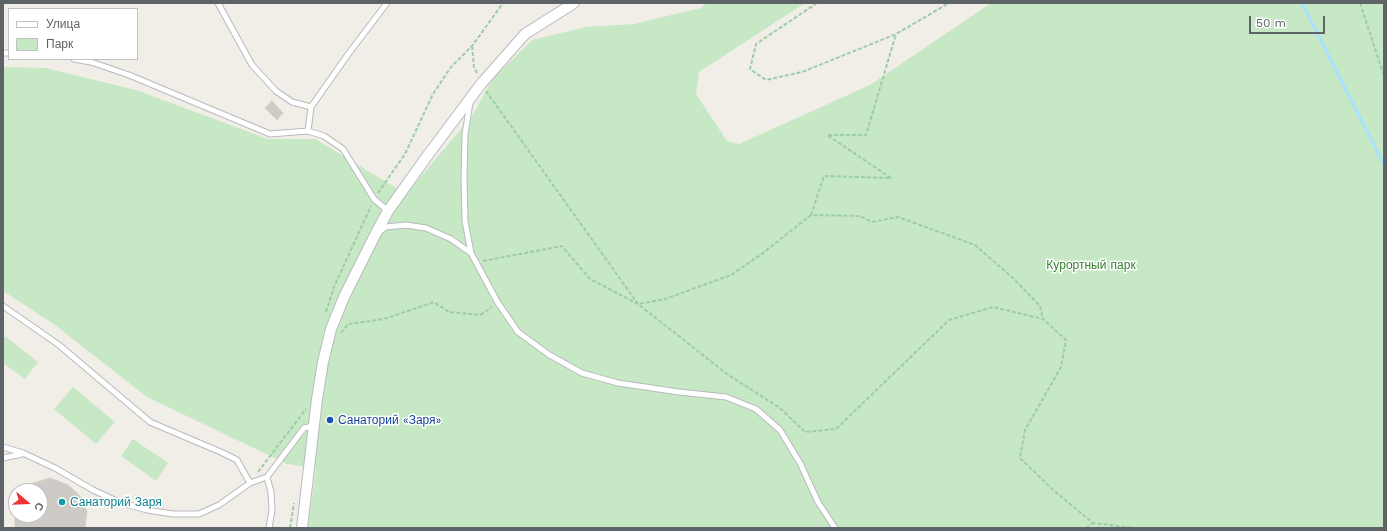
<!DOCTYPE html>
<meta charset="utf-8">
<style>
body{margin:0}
#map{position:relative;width:1387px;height:531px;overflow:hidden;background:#f1eee7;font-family:"Work Sans",sans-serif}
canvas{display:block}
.frame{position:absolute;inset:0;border:4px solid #5e6368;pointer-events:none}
.legend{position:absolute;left:8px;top:8px;width:130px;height:52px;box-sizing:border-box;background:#fff;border:1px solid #bfc1c3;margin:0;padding:5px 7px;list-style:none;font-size:12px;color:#5e6368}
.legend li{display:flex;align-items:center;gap:8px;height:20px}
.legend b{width:20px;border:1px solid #bfc1c3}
.north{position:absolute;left:8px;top:483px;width:40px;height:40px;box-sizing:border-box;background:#fff;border:1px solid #bfc1c3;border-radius:50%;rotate:109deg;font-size:11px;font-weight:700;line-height:16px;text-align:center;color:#5e6368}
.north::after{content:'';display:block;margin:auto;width:14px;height:18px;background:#ed3135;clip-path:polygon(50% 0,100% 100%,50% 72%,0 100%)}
.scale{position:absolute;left:1249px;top:16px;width:76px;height:18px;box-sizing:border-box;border:2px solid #5e6368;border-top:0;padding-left:5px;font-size:12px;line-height:14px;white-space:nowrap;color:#5e6368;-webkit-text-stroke:3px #fff;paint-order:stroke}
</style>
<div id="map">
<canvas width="1387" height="531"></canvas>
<div class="frame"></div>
<ul class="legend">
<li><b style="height:5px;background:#fff"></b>Улица</li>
<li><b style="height:11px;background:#c7e8c4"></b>Парк</li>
</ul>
<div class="north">С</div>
<div class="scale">50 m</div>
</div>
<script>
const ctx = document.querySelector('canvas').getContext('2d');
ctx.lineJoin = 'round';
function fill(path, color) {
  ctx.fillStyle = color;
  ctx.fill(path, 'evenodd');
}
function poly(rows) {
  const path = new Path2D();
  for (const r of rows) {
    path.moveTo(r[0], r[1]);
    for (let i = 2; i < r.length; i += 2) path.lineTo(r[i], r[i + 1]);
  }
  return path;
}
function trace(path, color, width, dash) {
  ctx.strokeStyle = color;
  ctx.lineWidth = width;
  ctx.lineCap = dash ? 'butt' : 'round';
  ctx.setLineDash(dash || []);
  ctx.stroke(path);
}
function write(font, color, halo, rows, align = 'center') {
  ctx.font = font + ' "Work Sans",sans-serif';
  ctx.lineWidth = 3;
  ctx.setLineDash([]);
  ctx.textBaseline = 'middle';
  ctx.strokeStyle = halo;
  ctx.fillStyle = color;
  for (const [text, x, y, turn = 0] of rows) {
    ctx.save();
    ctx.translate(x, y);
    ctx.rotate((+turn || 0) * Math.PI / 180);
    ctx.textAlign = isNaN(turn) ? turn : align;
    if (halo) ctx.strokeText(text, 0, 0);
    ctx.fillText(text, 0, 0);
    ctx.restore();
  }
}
fill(poly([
 [707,3,805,3,699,72,696,94,727,141,739,144,870,85,991,3,1384,3,1384,528,308,528,316,468,287,464,147,397,55,325,3,291,3,67,45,68,136,90,268,139,315,139,406,194,472,116,492,80,532,40,586,27,634,24,701,8],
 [5,336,38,362,25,379,3,363,3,339],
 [73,387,115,422,96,444,54,409],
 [133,439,168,463,156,481,121,456]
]), '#c7e8c4');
trace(poly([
 [1302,3,1384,165]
]), '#a9e2ff', 3);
const building = poly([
 [272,101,283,113,277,120,265,108,272,101],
 [50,478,68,485,80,496,87,511,85,528,15,528,15,515,40,515,40,491,14,491,14,489,50,478]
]);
fill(building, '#cecbc6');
trace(building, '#d6cfc5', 1);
const service = poly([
 [218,3,252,65,276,91,292,102,311,107],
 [3,53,9,53],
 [74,59,91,62,129,75,270,134,308,131,324,136,343,149,374,199,388,211],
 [470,103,465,134,464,178,465,221,471,253,498,303,518,332,548,354,582,373,618,383,679,392,726,397,756,409,780,430,800,463,818,502,835,528],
 [308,131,311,107,349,53,387,3],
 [379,232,386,227,406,225,426,228,451,239,471,253],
 [3,306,59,345,150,422,223,453,237,460,250,483],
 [3,447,23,453,55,468,93,490,119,502,147,510,173,514,199,514,219,505,250,483,267,477,304,428,313,426],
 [3,458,22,454],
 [267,477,271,492,272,510,269,528]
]);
const minor = poly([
 [302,528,317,399,323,362,331,329,344,297,375,235,388,211,425,159,481,84,525,34,574,3]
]);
trace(service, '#b7babe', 7);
trace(minor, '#b7babe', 12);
trace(poly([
 [817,3,756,44,750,69,766,80,802,72,896,34,949,3],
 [1360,3,1384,76],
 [472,46,474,67,477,73],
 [486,91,638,304,727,374,780,408,805,432,836,429,949,320,993,307,1043,319,1066,340,1061,367,1025,430,1020,458,1051,488,1093,523,1135,528],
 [378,193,405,154,433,94,451,67,472,46,503,3],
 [811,215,824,176,891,178,827,135,866,135,896,34],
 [483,261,562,246,590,279,638,304,665,299,731,275,759,256,811,215,860,216,872,222,898,217,975,245,1013,278,1040,306,1043,319],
 [326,312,334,287,371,206],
 [341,333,348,324,384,319,434,302,449,312,480,315,492,307],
 [258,472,306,409],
 [290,528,294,503],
 [1086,528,1093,523]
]), '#9dcda6', 2, [4, 2]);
trace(service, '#fff', 5);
trace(minor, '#fff', 10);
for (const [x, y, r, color] of [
 [330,420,4,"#1a4fb4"],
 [62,502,4,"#0f9aa8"]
]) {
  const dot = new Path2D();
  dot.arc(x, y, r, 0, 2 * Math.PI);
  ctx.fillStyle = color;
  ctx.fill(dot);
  trace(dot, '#fff', 1.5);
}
write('12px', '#378232', '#fff', [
 ["Курортный парк",1091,265]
]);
write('12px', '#164399', '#fff', [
 ["Санаторий «Заря»",338,420]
], 'left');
write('12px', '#0d838f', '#fff', [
 ["Санаторий Заря",70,502]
], 'left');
</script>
